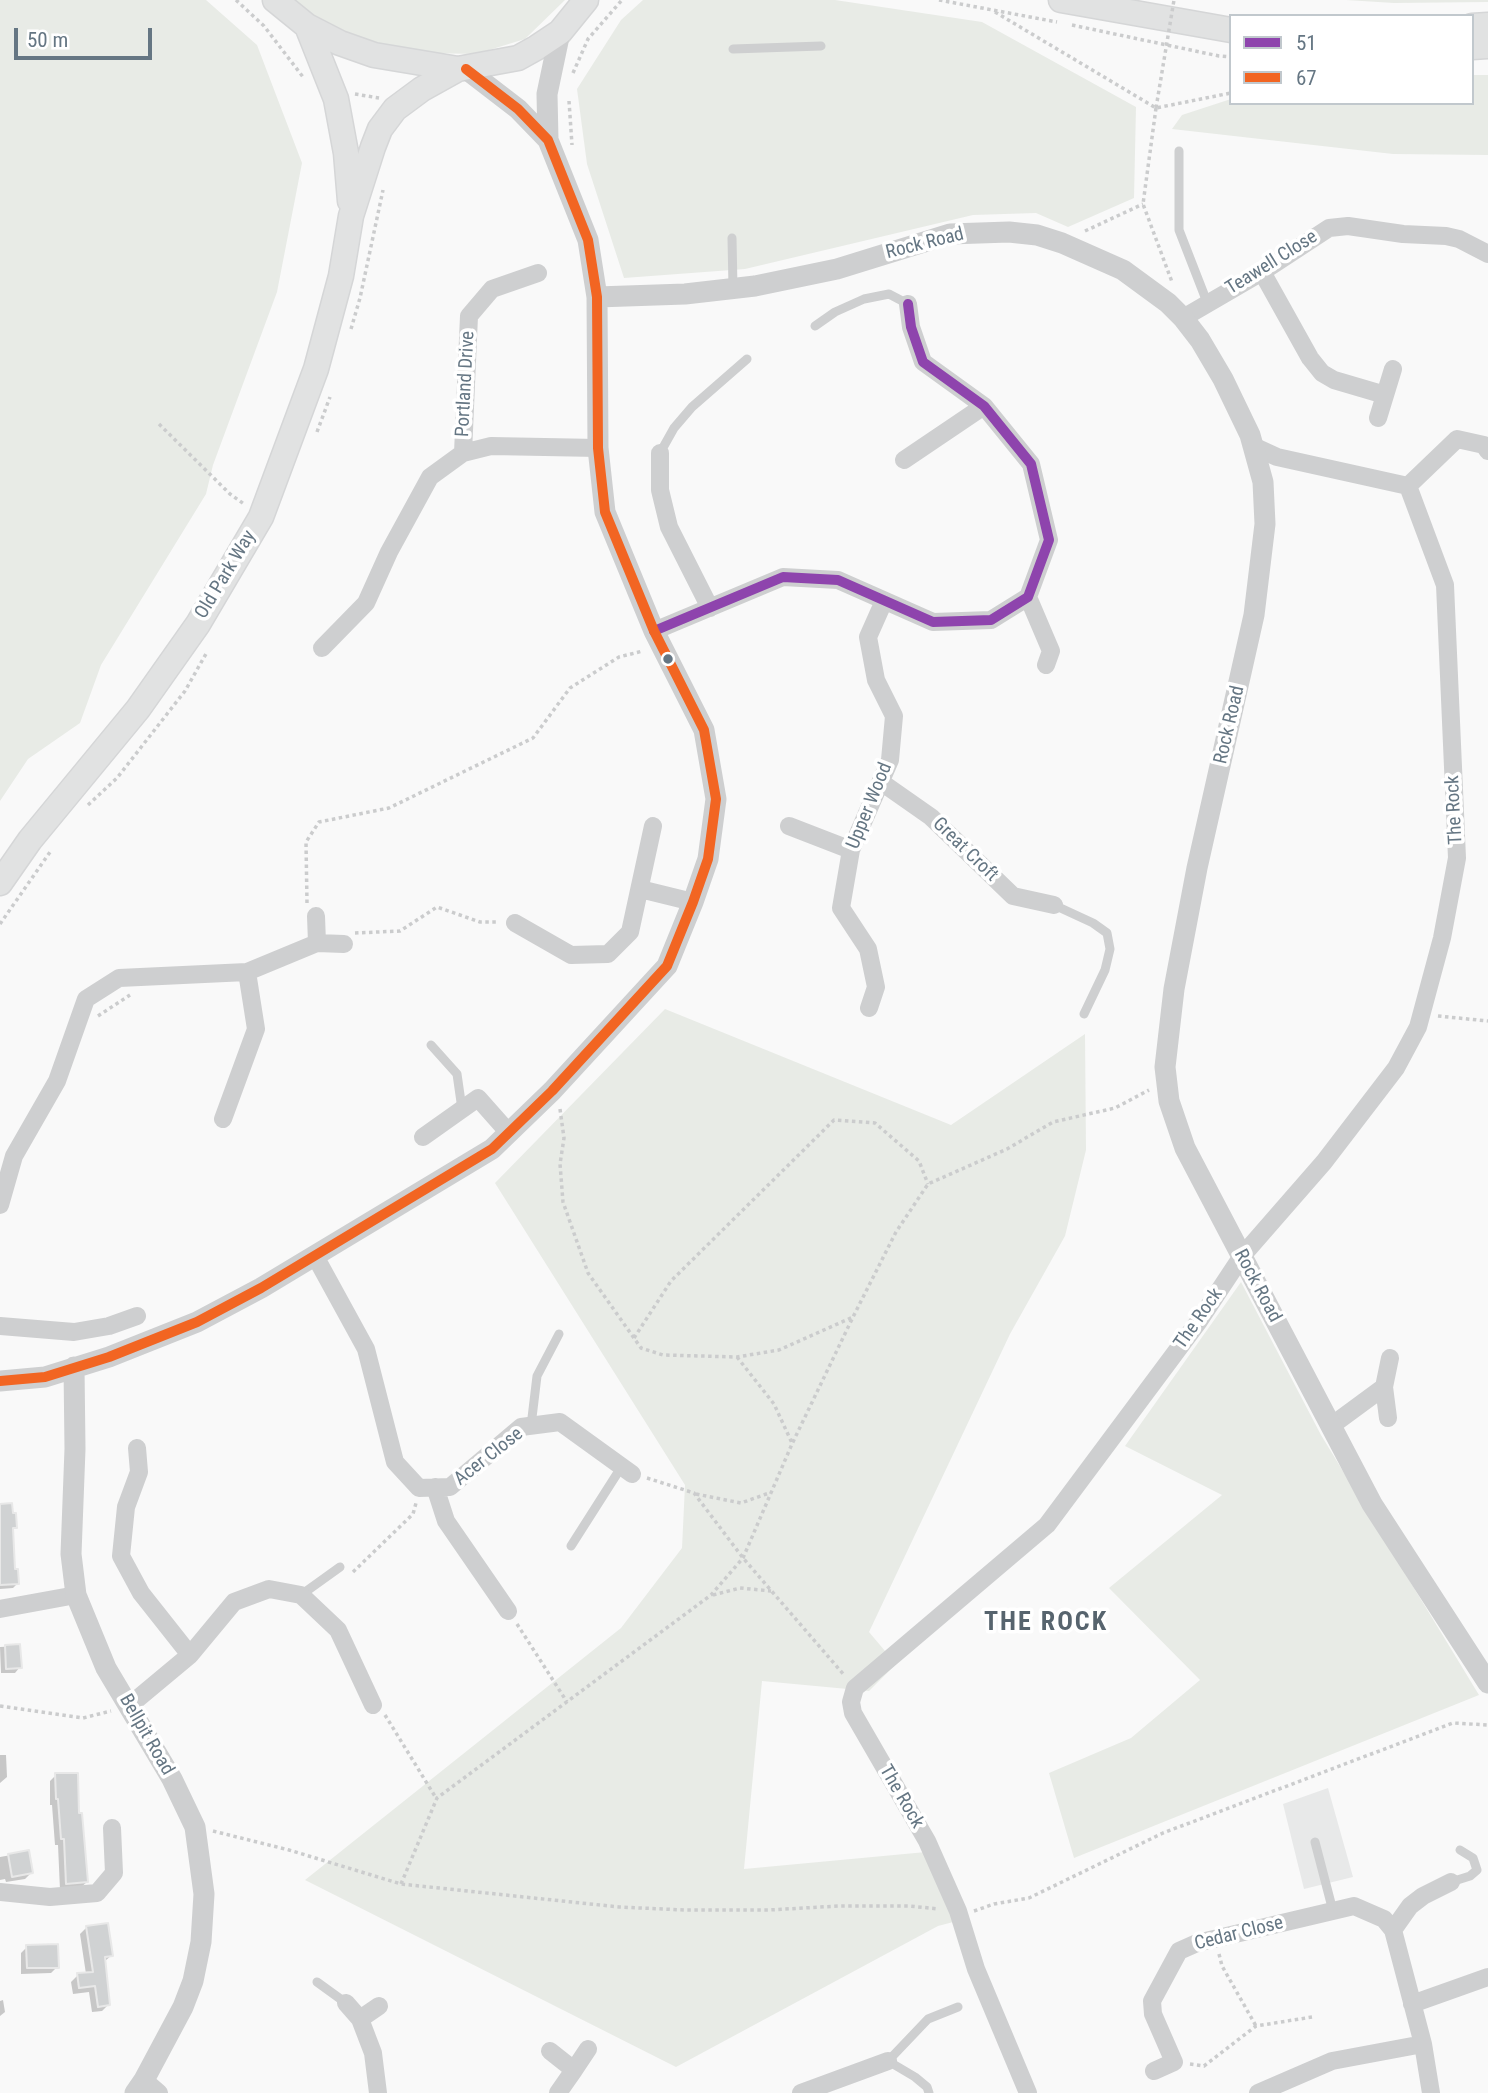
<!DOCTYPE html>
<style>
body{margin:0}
#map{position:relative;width:1488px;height:2093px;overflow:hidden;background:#f9f9f9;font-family:"Roboto Condensed",sans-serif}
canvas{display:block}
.legend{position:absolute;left:1229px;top:14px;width:245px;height:91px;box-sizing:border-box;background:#fff;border:2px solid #c1c8cd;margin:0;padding:9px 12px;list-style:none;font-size:21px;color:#657683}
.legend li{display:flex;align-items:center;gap:14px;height:35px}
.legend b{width:35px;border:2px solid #c1c8cd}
.scale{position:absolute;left:14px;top:28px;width:138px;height:32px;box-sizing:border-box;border:4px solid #657683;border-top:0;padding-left:9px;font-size:21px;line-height:24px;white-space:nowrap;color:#657683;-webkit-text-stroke:5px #fff;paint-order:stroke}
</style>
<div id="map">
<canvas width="1488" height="2093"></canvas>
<ul class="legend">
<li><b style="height:9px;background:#8e44ad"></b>51</li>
<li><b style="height:9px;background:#f26522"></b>67</li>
</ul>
<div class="scale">50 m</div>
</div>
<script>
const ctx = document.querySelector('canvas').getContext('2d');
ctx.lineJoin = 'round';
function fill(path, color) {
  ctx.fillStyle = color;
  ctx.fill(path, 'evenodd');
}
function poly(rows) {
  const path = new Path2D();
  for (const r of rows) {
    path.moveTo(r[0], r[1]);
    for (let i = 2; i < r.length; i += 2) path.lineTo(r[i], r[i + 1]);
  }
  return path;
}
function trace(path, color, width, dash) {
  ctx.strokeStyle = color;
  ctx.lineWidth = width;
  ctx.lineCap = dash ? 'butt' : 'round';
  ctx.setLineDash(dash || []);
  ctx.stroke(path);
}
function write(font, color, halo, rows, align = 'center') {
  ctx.font = font + ' "Roboto Condensed",sans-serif';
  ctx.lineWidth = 7;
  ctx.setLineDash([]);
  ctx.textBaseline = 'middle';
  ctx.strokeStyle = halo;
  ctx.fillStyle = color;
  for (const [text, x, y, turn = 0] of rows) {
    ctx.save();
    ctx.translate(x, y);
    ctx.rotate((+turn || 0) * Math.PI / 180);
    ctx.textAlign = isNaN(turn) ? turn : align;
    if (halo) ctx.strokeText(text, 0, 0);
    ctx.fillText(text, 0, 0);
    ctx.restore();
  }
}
fill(poly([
 [1328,1788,1353,1877,1304,1889,1283,1804]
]), '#e8e9e9');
fill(poly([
 [0,0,206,0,257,45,302,163,277,292,213,465,206,494,101,665,80,723,28,759,0,801],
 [291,0,565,0,525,39,476,54,427,53,378,46,339,34],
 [643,0,835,0,982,22,1136,107,1134,198,1068,227,1036,213,973,215,745,269,624,278,587,164,577,89,621,20],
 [1346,0,1488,0,1488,2,1394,3],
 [1472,75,1488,75,1488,155,1393,154,1172,129,1182,115,1231,99,1231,103,1472,103],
 [665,1009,951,1125,1085,1034,1086,1150,1065,1236,1010,1334,869,1632,896,1664,869,1691,762,1681,744,1869,926,1852,957,1921,938,1926,676,2067,305,1880,621,1628,682,1548,685,1485,495,1183],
 [1241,1282,1321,1435,1479,1695,1074,1858,1049,1773,1131,1738,1200,1680,1109,1588,1222,1495,1125,1446]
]), '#e8ebe6');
fill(poly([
 [0,1516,15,1528,12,1531,13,1571,17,1584,13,1588,0,1589],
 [19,1646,20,1667,15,1673,1,1673,0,1647],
 [0,1755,6,1755,7,1777,0,1783],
 [56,1775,77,1815,87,1882,80,1888,60,1890,58,1845,55,1845,52,1805,50,1805,50,1781],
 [28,1852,31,1873,25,1879,6,1882,5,1879,0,1880,0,1857],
 [86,1928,112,1955,105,1961,108,2005,102,2011,92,2012,89,1992,73,1994,71,1982,78,1975,86,1974,80,1934],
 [27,1947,57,1967,51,1973,21,1974,21,1953],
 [3,2000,5,2012,0,2016,0,2001]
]), '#0003');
const building = poly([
 [12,1503,13,1513,16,1513,17,1528,13,1528,15,1569,18,1569,19,1584,0,1585,0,1504,12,1503],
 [20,1644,22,1668,6,1669,5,1645,20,1644],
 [55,1773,78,1773,79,1813,82,1813,88,1882,66,1884,64,1839,61,1839,58,1799,56,1799,55,1773],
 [29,1850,33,1873,12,1877,8,1854,29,1850],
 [108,1923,113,1956,105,1957,110,2005,98,2007,95,1986,79,1988,77,1973,93,1972,86,1926,108,1923],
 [58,1944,59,1968,27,1968,26,1945,58,1944]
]);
fill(building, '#d0d2d3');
trace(building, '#e8e8e8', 2);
const secondary = poly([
 [275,0,307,26,340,43,374,55,458,69,518,58,536,48,560,32,586,0],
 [1061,0,1231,30],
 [307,26,336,99,346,153,350,201],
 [1472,26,1488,25],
 [1472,47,1488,46],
 [0,883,30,840,138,709,198,624,261,517,316,369,341,276,351,216,373,147,380,129,395,109,422,89,458,69]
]);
trace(secondary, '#d5d6d7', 27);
trace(poly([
 [236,0,264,26,303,77],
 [939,0,1057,22],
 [995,12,1156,108,1231,93],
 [1072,25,1219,56,1231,57],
 [573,73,588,39,622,0],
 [355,94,379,98],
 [569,101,572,145],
 [1156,108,1143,204,1172,282],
 [1085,231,1143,204],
 [351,329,360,298,383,190],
 [159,424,230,494,244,504],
 [317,432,330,397],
 [88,805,117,778,185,691,207,652],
 [307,903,306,842,319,822,389,808,533,738,570,688,619,657,643,651],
 [0,924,50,852],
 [355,933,400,931,437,907,480,922,499,922],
 [98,1016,130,995],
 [1438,1016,1488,1021],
 [560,1109,564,1138,560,1164,563,1202,588,1273,641,1348,663,1355,737,1357,779,1350,853,1317],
 [634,1338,671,1281,834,1120,875,1123,919,1161,928,1184],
 [737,1357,774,1404,792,1443],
 [647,1478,694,1493,743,1558,845,1676],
 [696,1494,741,1503,772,1492],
 [353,1572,413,1514,416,1503],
 [713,1595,740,1588,771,1591],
 [517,1624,567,1702],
 [0,1706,83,1718,111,1711],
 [385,1715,436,1798],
 [213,1831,289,1850,401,1884,619,1907,685,1910,769,1910,839,1906,909,1906,939,1909],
 [401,1884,437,1798,711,1595,743,1558,792,1444,853,1317,896,1232,928,1184,1007,1149,1053,1122,1115,1108,1149,1090],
 [974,1911,994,1904,1029,1898,1163,1833,1453,1723,1488,1725],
 [1219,1954,1222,1966,1256,2026],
 [1190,2064,1204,2066,1256,2026,1312,2017]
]), '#cbcccd', 3.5, [3.5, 3.5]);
trace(poly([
 [733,49,821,46],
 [1179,151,1179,230,1207,302],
 [732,238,733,288],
 [815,326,835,312,864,299,889,294,908,304],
 [660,453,674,428,692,407,747,359],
 [1054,905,1093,923,1107,933,1110,949,1105,970,1084,1014],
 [431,1045,457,1074,462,1109],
 [531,1426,537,1376,559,1334],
 [571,1546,622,1466],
 [301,1595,340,1567],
 [1315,1842,1333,1911],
 [1451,1882,1470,1876,1477,1870,1473,1858,1460,1850],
 [317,1982,346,2003],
 [929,2093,927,2087,915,2077,888,2061,928,2019,958,2007]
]), '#cecfd0', 9);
trace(poly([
 [1262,272,1310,358,1322,373,1334,380,1385,395],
 [1183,318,1262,272,1329,228,1348,226,1403,234,1446,236,1459,239,1488,254],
 [1378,418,1393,369],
 [463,453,469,316,492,289,538,273],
 [660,453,660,490,669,527,710,608],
 [904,460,984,406],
 [1408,486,1457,439,1484,445,1488,451],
 [1028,597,1051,651,1046,665],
 [654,631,783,577,838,580,933,622,991,620,1028,597,1049,540,1031,464,984,406,923,362,911,327,908,304],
 [322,648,366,603,389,552,430,477,463,453,491,446,598,448],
 [881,782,931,817,1013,896,1054,905],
 [789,826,851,850],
 [640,889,693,902],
 [316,916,317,943],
 [515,923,571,955,608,954,630,932,653,826],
 [869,1008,876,987,868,949,841,908,851,850,890,760,894,716,876,680,868,637,884,601],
 [223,1119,256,1029,247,972],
 [423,1137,478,1098,509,1133],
 [0,1205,14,1156,57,1081,86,999,119,978,247,972,317,943,344,944],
 [315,1256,366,1349,395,1462,419,1488,450,1487,521,1427,560,1422,632,1474],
 [0,1326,74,1332,109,1326,137,1316],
 [1388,1418,1384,1387,1390,1358],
 [1331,1426,1384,1387],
 [137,1448,139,1472,126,1507,121,1556,141,1593,190,1655],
 [435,1487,446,1521,508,1611],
 [0,1609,76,1595],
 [130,1705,190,1655,234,1602,269,1589,301,1595,338,1630,373,1705],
 [0,1892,50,1897,97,1893,114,1873,112,1828],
 [1393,1930,1410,1906,1423,1896,1451,1882],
 [346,2003,360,2019,379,2006],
 [1412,2004,1488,1977],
 [360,2019,373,2053,378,2093],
 [550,2051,574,2070,588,2049],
 [1154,2071,1174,2062,1153,2014,1152,2001,1179,1951,1197,1943,1354,1906,1384,1919,1393,1930,1423,2044,1431,2093],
 [144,2080,159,2093],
 [558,2093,574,2070],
 [801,2093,888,2061],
 [1028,2093,976,1969,958,1911,927,1841,853,1713,851,1702,855,1688,1047,1525,1199,1321,1242,1256,1324,1162,1396,1068,1418,1027,1442,938,1457,858,1445,585,1408,486,1277,457,1253,446],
 [1258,2093,1332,2061,1423,2044]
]), '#cecfd0', 18);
trace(poly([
 [548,140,547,94,560,32],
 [597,297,685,294,755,286,837,269,950,234,1009,232,1037,235,1062,243,1123,270,1168,303,1183,318,1200,340,1223,379,1250,435,1263,482,1265,524,1254,615,1197,868,1174,989,1165,1067,1169,1101,1185,1148,1372,1504,1488,1683],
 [74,1367,75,1449,71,1554,76,1595,106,1668,172,1779,195,1827,204,1894,201,1942,193,1981,183,2007,144,2080,135,2093],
 [0,1381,45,1377,109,1357,197,1322,261,1288,492,1149,552,1091,667,966,693,902,708,859,716,799,704,730,654,631,605,512,598,448,597,297,588,240,548,140,518,109,466,69]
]), '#cecfd0', 21);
trace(secondary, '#e1e2e2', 24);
trace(poly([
 [1156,108,1174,0]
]), '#cbcccd', 3.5, [3.5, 3.5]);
trace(poly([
 [654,631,783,577,838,580,933,622,991,620,1028,597,1049,540,1031,464,984,406,923,362,911,327,908,304]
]), '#8e44ad', 10);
trace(poly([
 [0,1381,45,1377,109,1357,197,1322,261,1288,492,1149,552,1091,667,966,693,902,708,859,716,799,704,730,654,631,605,512,598,448,597,297,588,240,548,140,518,109,466,69]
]), '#f26522', 10);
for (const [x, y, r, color] of [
 [668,659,6,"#657683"]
]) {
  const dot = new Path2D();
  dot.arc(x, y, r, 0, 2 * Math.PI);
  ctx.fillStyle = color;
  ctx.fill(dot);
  trace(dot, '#fff', 2.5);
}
write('19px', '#657683', '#fff', [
 ["Rock Road",925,244,-14],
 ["Teawell Close",1272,263,-32],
 ["Portland Drive",466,384,-87],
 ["Old Park Way",226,575,-59],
 ["Rock Road",1230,725,-77],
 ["Upper Wood",870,806,-68],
 ["The Rock",1455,810,-93],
 ["Great Croft",965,850,44],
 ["Rock Road",1257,1286,62],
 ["The Rock",1199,1319,-55],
 ["Acer Close",489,1457,-38],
 ["Bellpit Road",146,1735,60],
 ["The Rock",901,1797,60],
 ["Cedar Close",1239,1934,-14]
]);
ctx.letterSpacing = '2px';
write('bold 26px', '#57646e', '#fff', [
 ["THE ROCK",1046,1623]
]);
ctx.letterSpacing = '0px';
</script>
